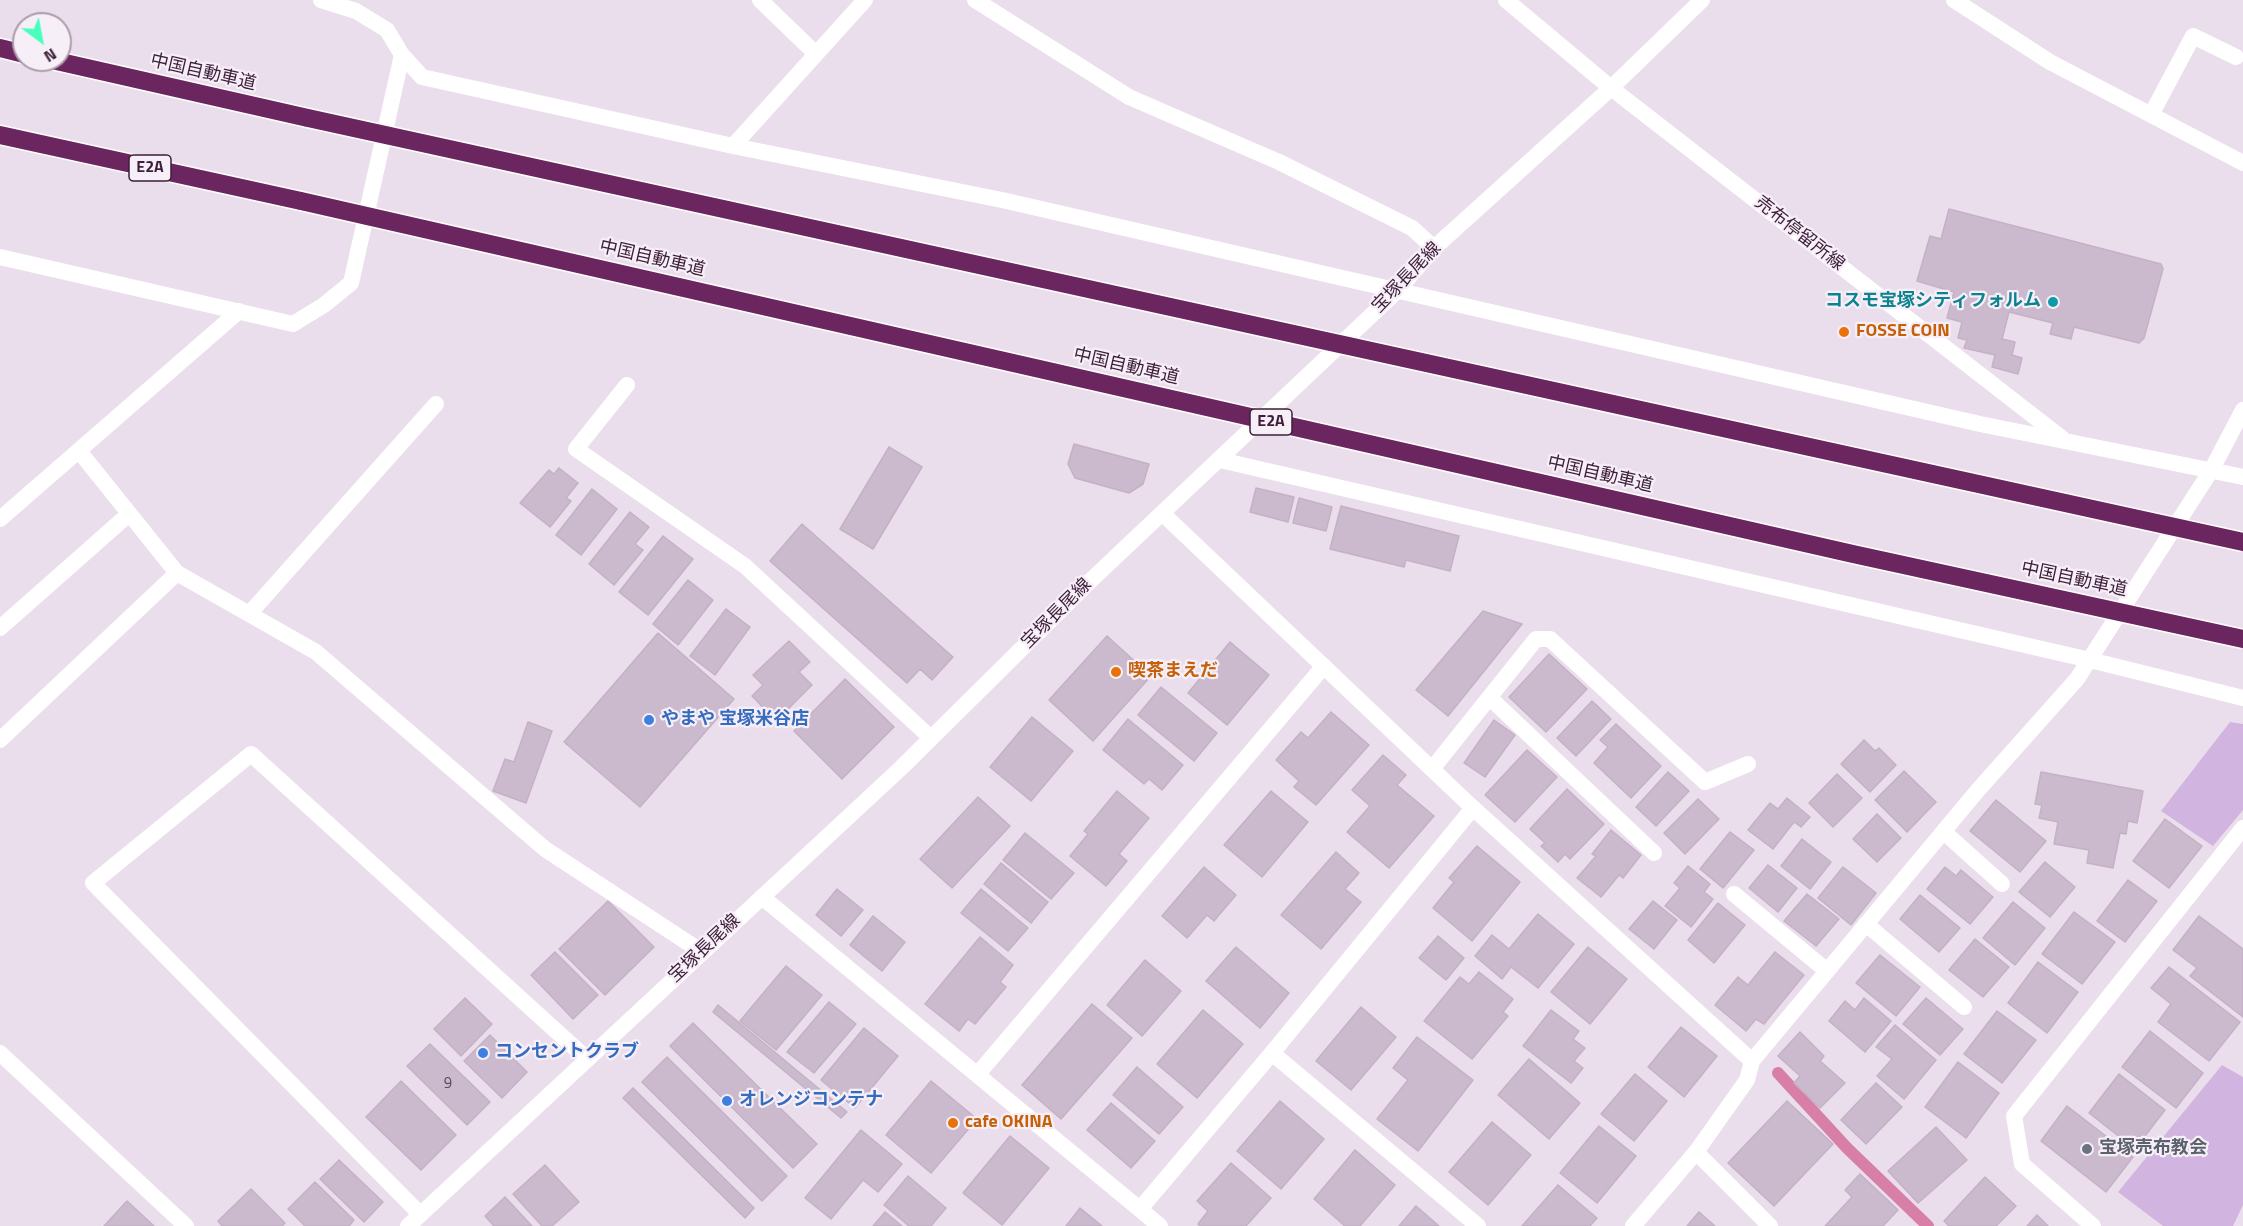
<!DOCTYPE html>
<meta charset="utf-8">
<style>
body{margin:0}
#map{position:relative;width:2243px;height:1226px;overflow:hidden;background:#ebdeec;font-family:"Titillium Web",sans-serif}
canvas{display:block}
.north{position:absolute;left:12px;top:12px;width:60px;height:60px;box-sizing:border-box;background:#f7eff8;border:2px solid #ad9bac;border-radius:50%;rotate:148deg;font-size:16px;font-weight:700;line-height:24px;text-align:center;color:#3d1e39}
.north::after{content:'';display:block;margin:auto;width:21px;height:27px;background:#49ffbd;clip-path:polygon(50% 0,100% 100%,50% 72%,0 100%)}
</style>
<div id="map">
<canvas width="2243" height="1226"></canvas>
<div class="north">N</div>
</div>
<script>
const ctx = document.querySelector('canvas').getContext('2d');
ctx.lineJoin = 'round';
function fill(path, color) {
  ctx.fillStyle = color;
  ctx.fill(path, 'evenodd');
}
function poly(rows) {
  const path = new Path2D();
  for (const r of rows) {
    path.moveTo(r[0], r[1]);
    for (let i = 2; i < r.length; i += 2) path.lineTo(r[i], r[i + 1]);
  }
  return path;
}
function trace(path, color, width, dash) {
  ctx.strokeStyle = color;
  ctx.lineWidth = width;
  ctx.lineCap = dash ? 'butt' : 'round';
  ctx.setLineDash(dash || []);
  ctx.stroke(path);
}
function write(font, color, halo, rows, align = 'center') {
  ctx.font = font + ' "Titillium Web","Noto Sans JP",sans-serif';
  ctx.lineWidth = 4.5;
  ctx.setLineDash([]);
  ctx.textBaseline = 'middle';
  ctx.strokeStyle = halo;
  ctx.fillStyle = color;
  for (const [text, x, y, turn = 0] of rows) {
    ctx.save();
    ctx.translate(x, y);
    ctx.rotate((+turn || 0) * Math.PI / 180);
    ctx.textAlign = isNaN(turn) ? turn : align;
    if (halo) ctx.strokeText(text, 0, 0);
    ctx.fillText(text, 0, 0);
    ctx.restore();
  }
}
fill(poly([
 [2230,722,2243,724,2243,810,2213,846,2161,811],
 [2222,1065,2243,1077,2243,1205,2233,1226,2163,1226,2118,1192]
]), '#d1b4e0');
trace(poly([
 [1778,1073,1847,1148,1928,1226]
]), '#d77fa7', 12);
const building = poly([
 [1949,209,2161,264,2163,269,2144,338,2139,343,2074,327,2071,339,2050,334,2053,323,2009,312,2002,339,2015,342,2012,355,2022,358,2018,374,1992,367,1995,355,1964,348,1967,340,1958,338,1962,322,1947,318,1954,292,1917,281,1930,236,1941,239,1949,209],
 [1074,444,1149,464,1143,484,1129,493,1075,478,1068,464,1074,444],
 [889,447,922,467,873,549,840,529,889,447],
 [559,468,578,483,566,498,571,501,550,527,520,503,549,470,554,474,559,468],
 [1256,488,1294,497,1288,522,1250,512,1256,488],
 [592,489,617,509,581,555,556,535,592,489],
 [1299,498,1332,507,1326,531,1293,523,1299,498],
 [1341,506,1459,536,1450,571,1406,560,1404,567,1330,549,1341,506],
 [630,512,649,527,635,544,643,550,614,585,589,564,630,512],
 [802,524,953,657,932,680,920,669,907,683,770,561,802,524],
 [663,536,693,559,648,615,619,592,663,536],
 [688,580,713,600,678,645,653,624,688,580],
 [726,609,750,627,715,675,690,656,726,609],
 [1483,611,1522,624,1448,716,1416,690,1483,611],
 [658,633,734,699,640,807,564,742,658,633],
 [1107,636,1151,676,1093,741,1049,700,1107,636],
 [789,641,810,662,799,672,812,685,776,721,752,696,763,685,753,675,789,641],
 [1230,642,1269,675,1227,725,1188,693,1230,642],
 [1549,654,1587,689,1546,732,1509,697,1549,654],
 [845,679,894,727,842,779,794,731,845,679],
 [1161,687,1217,733,1194,761,1138,715,1161,687],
 [1592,701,1611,719,1576,756,1557,738,1592,701],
 [1331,712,1369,745,1316,805,1294,787,1299,781,1276,760,1301,732,1308,738,1331,712],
 [1032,717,1073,751,1031,801,990,767,1032,717],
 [1128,719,1183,765,1162,790,1149,779,1144,784,1103,750,1128,719],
 [1494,720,1515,735,1485,777,1464,763,1494,720],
 [528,722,552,731,526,803,493,791,505,759,514,762,528,722],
 [1616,724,1661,766,1631,798,1594,763,1608,747,1600,740,1616,724],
 [1864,740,1875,751,1879,748,1896,765,1870,792,1841,764,1864,740],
 [1527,750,1557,777,1515,822,1485,795,1527,750],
 [1383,755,1406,775,1397,785,1434,816,1389,868,1347,832,1370,806,1352,790,1383,755],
 [1904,771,1936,802,1907,832,1875,800,1904,771],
 [1668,772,1689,791,1656,826,1636,807,1668,772],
 [2041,772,2143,791,2137,823,2128,821,2126,834,2120,833,2113,868,2087,863,2089,850,2054,844,2058,822,2039,818,2042,805,2035,804,2041,772],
 [1837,774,1862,798,1833,827,1809,803,1837,774],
 [1567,789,1604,824,1570,859,1565,854,1558,862,1541,846,1545,843,1530,829,1567,789],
 [1117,791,1149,818,1119,854,1127,861,1106,886,1070,856,1088,834,1084,831,1117,791],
 [1271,791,1308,822,1262,877,1224,845,1271,791],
 [978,797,1010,826,952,888,920,859,978,797],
 [1787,798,1810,817,1801,827,1794,822,1773,849,1748,830,1770,803,1778,809,1787,798],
 [1698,799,1719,819,1685,854,1664,833,1698,799],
 [1996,800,2046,841,2020,872,1970,831,1996,800],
 [1877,814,1901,838,1877,862,1853,839,1877,814],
 [2165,819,2202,846,2169,888,2133,861,2165,819],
 [1611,830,1641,855,1623,878,1619,875,1601,897,1577,878,1596,856,1592,854,1611,830],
 [1730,832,1754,850,1723,888,1700,869,1730,832],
 [1025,833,1074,873,1051,899,1003,860,1025,833],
 [1802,839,1831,862,1810,889,1781,866,1802,839],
 [1477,846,1520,882,1472,941,1433,908,1454,882,1449,878,1477,846],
 [1336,852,1359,873,1345,889,1361,902,1321,949,1281,915,1336,852],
 [2045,862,2075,887,2050,917,2019,892,2045,862],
 [1001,863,1048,902,1031,923,984,884,1001,863],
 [1768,865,1797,888,1778,912,1749,888,1768,865],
 [1688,866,1710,884,1704,892,1713,899,1691,927,1665,906,1680,888,1674,883,1688,866],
 [1204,867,1236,895,1214,921,1207,915,1187,938,1162,916,1204,867],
 [1843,867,1876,893,1851,925,1818,898,1843,867],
 [1945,867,1956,876,1961,870,1993,897,1970,924,1927,889,1945,867],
 [2128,880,2157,901,2125,942,2097,921,2128,880],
 [837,889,863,910,841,936,816,915,837,889],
 [981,889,1028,928,1008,951,961,913,981,889],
 [1807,894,1839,919,1816,946,1784,921,1807,894],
 [1920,895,1960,928,1939,952,1900,919,1920,895],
 [608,901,654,947,605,995,559,949,608,901],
 [1653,901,1677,920,1654,949,1629,929,1653,901],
 [2013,902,2045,928,2015,965,1983,938,2013,902],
 [1718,903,1745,925,1714,963,1688,940,1718,903],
 [2074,912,2115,942,2082,984,2042,954,2074,912],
 [1538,914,1574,944,1538,988,1511,967,1502,979,1475,956,1492,935,1509,949,1538,914],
 [873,916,905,942,882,971,850,945,873,916],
 [2199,916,2243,949,2243,1017,2190,976,2197,968,2173,950,2199,916],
 [1438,936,1464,958,1446,980,1419,958,1438,936],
 [980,937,1013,965,1000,982,1006,987,975,1024,968,1019,959,1031,925,1004,980,937],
 [1975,939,2009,967,1983,997,1949,970,1975,939],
 [1236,947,1289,993,1260,1028,1206,981,1236,947],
 [1588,947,1627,979,1590,1024,1551,992,1588,947],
 [555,952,598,995,573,1019,531,975,555,952],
 [1775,952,1804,975,1764,1024,1756,1019,1746,1031,1715,1005,1738,977,1748,985,1775,952],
 [1880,955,1920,987,1896,1016,1856,983,1880,955],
 [1145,960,1181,991,1142,1036,1107,1005,1145,960],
 [2038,962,2078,992,2047,1033,2008,1003,2038,962],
 [786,966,822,995,776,1050,740,1021,786,966],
 [2169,967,2240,1022,2209,1061,2158,1022,2171,1004,2151,988,2169,967],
 [1479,972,1513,999,1503,1012,1508,1016,1472,1059,1424,1021,1460,977,1469,984,1479,972],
 [465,998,492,1024,461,1056,434,1029,465,998],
 [1864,998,1891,1021,1865,1052,1829,1021,1845,1001,1855,1010,1864,998],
 [1926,998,1963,1029,1940,1055,1903,1024,1926,998],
 [829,1002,856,1024,814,1073,787,1052,829,1002],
 [1092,1004,1132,1038,1061,1119,1022,1085,1092,1004],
 [718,1005,847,1112,841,1118,713,1012,718,1005],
 [1361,1007,1396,1037,1351,1090,1316,1061,1361,1007],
 [1203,1010,1243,1044,1197,1098,1157,1064,1203,1010],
 [1551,1010,1579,1031,1573,1039,1585,1048,1574,1061,1583,1068,1571,1083,1523,1046,1551,1010],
 [1997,1011,2036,1040,2002,1083,1964,1054,1997,1011],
 [693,1023,817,1144,793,1168,670,1046,693,1023],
 [1895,1025,1936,1060,1904,1099,1877,1076,1892,1059,1876,1047,1895,1025],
 [1681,1027,1717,1056,1684,1097,1648,1067,1681,1027],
 [864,1028,898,1056,855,1108,821,1080,864,1028],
 [2150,1031,2203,1073,2176,1108,2122,1067,2150,1031],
 [1800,1032,1824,1056,1820,1061,1845,1083,1820,1108,1794,1083,1800,1076,1778,1056,1800,1032],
 [490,1035,527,1072,502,1098,464,1061,490,1035],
 [1417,1037,1473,1080,1418,1151,1377,1119,1408,1080,1393,1068,1417,1037],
 [430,1044,490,1102,467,1125,407,1066,430,1044],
 [667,1057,787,1176,762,1201,642,1082,667,1057],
 [1529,1059,1580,1103,1549,1139,1498,1095,1529,1059],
 [1958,1062,1999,1093,1966,1138,1925,1107,1958,1062],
 [1137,1067,1183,1107,1159,1134,1113,1095,1137,1067],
 [1635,1074,1667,1101,1634,1141,1601,1114,1635,1074],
 [2119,1074,2165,1110,2135,1149,2089,1113,2119,1074],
 [401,1081,456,1135,421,1170,366,1117,401,1081],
 [931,1081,977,1119,931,1173,886,1135,931,1081],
 [1876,1083,1902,1107,1866,1144,1841,1120,1876,1083],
 [633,1088,754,1208,745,1218,623,1098,633,1088],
 [1280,1101,1324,1139,1281,1189,1237,1151,1280,1101],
 [1787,1101,1833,1144,1774,1206,1728,1163,1787,1101],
 [1111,1103,1155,1141,1131,1168,1087,1130,1111,1103],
 [2067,1106,2133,1157,2106,1192,2041,1141,2067,1106],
 [1492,1122,1531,1155,1488,1205,1449,1172,1492,1122],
 [1599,1126,1636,1156,1597,1203,1560,1173,1599,1126],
 [1936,1127,1967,1160,1918,1203,1888,1171,1936,1127],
 [861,1130,902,1164,878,1192,863,1180,831,1219,805,1198,861,1130],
 [1010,1136,1049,1168,1002,1225,963,1193,1010,1136],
 [1355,1150,1395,1185,1360,1226,1345,1226,1314,1199,1355,1150],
 [339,1160,383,1202,364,1222,320,1179,339,1160],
 [1231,1163,1271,1198,1246,1226,1200,1226,1198,1224,1208,1211,1197,1201,1231,1163],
 [545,1165,579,1202,552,1226,542,1226,513,1194,545,1165],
 [1860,1174,1898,1210,1883,1226,1825,1226,1852,1197,1845,1190,1860,1174],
 [908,1176,946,1208,931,1226,909,1226,884,1205,908,1176],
 [1985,1177,2016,1206,1996,1226,1949,1226,1944,1221,1985,1177],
 [315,1182,354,1220,349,1226,305,1226,288,1209,315,1182],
 [1558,1185,1597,1218,1590,1226,1522,1226,1558,1185],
 [251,1189,285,1223,282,1226,222,1226,218,1221,251,1189],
 [505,1197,532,1226,494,1226,485,1216,505,1197],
 [127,1201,154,1226,104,1226,127,1201],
 [1416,1206,1439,1226,1399,1226,1416,1206],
 [1080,1208,1102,1226,1066,1226,1080,1208],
 [885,1212,902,1226,873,1226,885,1212],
 [1699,1212,1715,1226,1687,1226,1699,1212],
 [2037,1215,2048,1226,2027,1226,2037,1215]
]);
fill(building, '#cbbacd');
trace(building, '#c5b0c6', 1.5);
const motorway = poly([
 [0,48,24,54],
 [52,60,308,118],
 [0,135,301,201]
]);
trace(motorway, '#fff', 21);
trace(poly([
 [1490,698,1654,853],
 [1432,769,1536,639,1550,639,1705,782,1748,764],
 [1944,832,2002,884],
 [1734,894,1827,971],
 [1866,924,1964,1007],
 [2093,1226,2022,1164,2014,1116,2243,828]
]), '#fff', 16);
trace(poly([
 [1220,460,2090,660]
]), '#fff', 16);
trace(poly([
 [321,0,356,11,387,30,402,55,422,77,733,146,1002,200,1980,424,2243,477],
 [760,0,816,54],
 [975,0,1129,97,1279,162,1412,228,1434,248],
 [1506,0,1611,88,2063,439],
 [1954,0,2050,62,2243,163],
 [2151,115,2193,36,2236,57],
 [733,146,865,0],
 [0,257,293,324,324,305,351,283,402,55],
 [627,385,576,449,745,566,931,738],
 [79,451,177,573,316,652,545,849,702,952],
 [1163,514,1473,808,1752,1061],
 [0,519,239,311],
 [249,614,436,404],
 [0,628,129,514],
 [2090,660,2243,698],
 [0,740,177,573],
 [762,897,1160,1226],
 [0,1053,186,1226],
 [1272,1053,1478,1226],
 [977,1075,1324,666],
 [1696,1152,1770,1226],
 [1140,1209,1272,1053,1473,808],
 [420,1214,93,883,251,754,587,1059],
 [1633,1226,1696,1152,1747,1080,1752,1061,1978,790,2077,679,2212,469,2243,410]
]), '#fff', 16);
trace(poly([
 [408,1226,901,768,1089,582,1397,291,1434,248,1611,88,1702,0]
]), '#fff', 16);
trace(motorway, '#6c265f', 18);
const motorwayBridge = poly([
 [308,118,2243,542],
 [301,201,1853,554,2243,639]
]);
trace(motorwayBridge, '#fff', 21, []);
trace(motorwayBridge, '#6c265f', 18);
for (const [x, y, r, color] of [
 [2053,302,6,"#0f9aa8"],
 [1844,332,6,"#e8710a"],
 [1116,672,6,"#e8710a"],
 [649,720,6,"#3f7fe0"],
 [483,1053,6,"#3f7fe0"],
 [727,1101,6,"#3f7fe0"],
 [953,1123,6,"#e8710a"],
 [2087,1149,6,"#6b7280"]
]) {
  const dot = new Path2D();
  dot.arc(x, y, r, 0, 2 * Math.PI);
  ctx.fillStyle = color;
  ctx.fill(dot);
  trace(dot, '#f7eff8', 2);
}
write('15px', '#60455e', null, [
 ["9",448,1084]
]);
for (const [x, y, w] of [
 [150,168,42],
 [1271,422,42]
]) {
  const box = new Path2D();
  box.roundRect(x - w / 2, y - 13, w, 26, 4.5);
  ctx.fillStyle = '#f7eff8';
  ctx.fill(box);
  trace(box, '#3d1e39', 1.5);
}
write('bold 16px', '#3d1e39', null, [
 ["E2A",150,168],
 ["E2A",1271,422]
]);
write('18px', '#3d1e39', '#f7eff8', [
 ["中国自動車道",203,73,13],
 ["売布停留所線",1799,234,38],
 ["中国自動車道",652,259,13],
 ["宝塚長尾線",1407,278,-46],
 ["中国自動車道",1126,367,13],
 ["中国自動車道",1600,475,13],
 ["中国自動車道",2074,580,12],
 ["宝塚長尾線",1057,614,-45],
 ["宝塚長尾線",705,949,-43]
]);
write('bold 18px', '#0d838f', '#f7eff8', [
 ["コスモ宝塚シティフォルム",2041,302]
], 'right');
write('bold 18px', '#c56008', '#f7eff8', [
 ["FOSSE COIN",1856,332],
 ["喫茶まえだ",1128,672],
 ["cafe OKINA",965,1123]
], 'left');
write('bold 18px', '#366cbe', '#f7eff8', [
 ["やまや 宝塚米谷店",661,720],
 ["コンセントクラブ",495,1053],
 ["オレンジコンテナ",739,1101]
], 'left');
write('bold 18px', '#5b616d', '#f7eff8', [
 ["宝塚売布教会",2099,1149]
], 'left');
</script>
